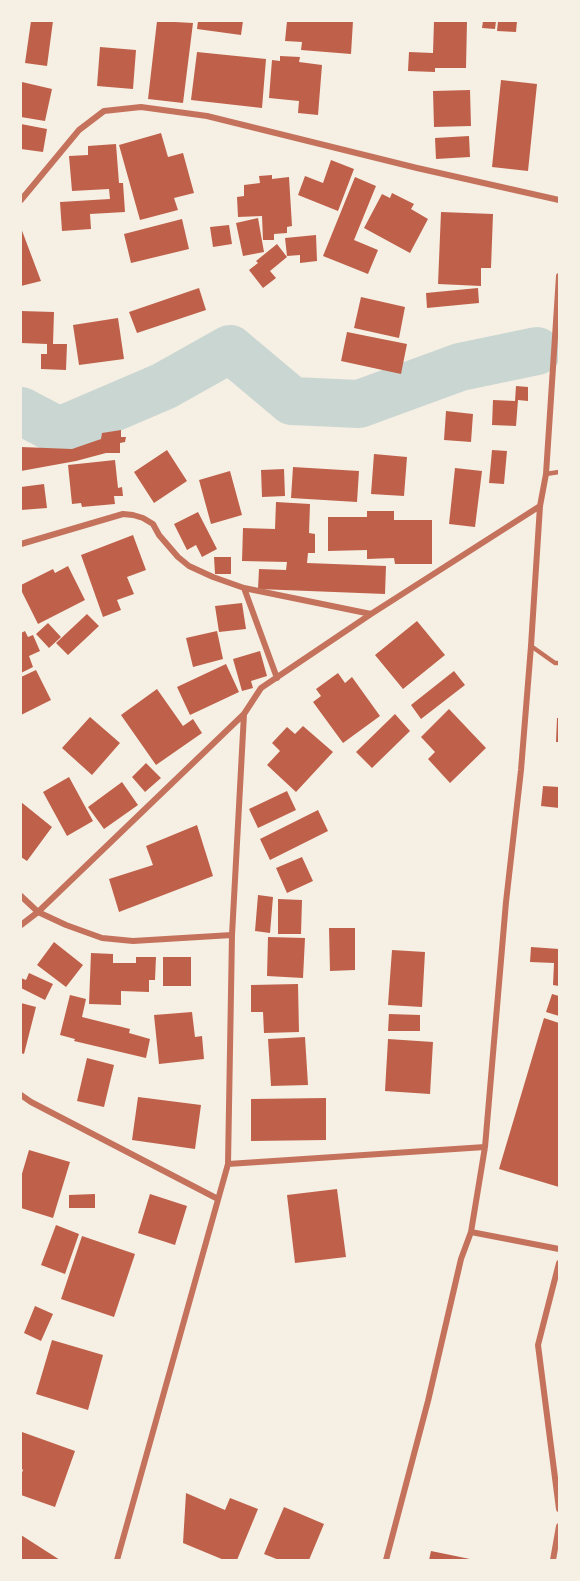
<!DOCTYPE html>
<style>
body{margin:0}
#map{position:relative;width:580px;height:1581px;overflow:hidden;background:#f6efe4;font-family:Roboto,sans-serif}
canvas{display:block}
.frame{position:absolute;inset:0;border:22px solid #f6efe4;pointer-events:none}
</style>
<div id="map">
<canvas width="580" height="1581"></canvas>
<div class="frame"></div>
</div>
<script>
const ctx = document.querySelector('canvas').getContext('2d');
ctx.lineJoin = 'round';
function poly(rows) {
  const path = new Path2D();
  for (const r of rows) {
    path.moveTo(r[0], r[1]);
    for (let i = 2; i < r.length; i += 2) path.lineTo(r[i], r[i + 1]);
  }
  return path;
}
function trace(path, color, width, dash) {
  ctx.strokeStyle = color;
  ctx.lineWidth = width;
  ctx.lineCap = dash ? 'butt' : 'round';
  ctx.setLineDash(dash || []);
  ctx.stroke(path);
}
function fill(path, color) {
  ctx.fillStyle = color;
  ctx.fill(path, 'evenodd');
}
trace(poly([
 [21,411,59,431,164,386,230,349,292,401,359,404,460,367,537,351]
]), '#c9d6d2', 48);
fill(poly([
 [31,21,53,21,47,66,25,63],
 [157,21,193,23,183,103,148,99],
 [198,21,243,21,241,35,197,29],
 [287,21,353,21,351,54,301,50,302,42,285,41],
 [434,21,467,21,466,68,435,68,435,72,408,71,409,52,433,53],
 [483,21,496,21,495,29,482,28],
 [498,21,517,21,516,32,497,31],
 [100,47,136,50,133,89,97,86],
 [197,52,266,59,262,108,191,100],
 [280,56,300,57,299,62,322,65,318,115,298,113,299,101,269,98,272,60,280,61],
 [501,80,537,84,528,171,492,167],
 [22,82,52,89,45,121,21,117],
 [470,90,471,126,434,127,433,91],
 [21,124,47,129,43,152,21,149],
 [161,133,168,157,183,153,194,193,174,198,178,210,140,220,119,145],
 [469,136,470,157,436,159,435,138],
 [116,144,119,183,123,183,125,212,90,214,91,229,62,231,60,202,110,199,109,189,72,191,69,156,88,155,88,146],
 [331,160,354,169,338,211,298,195,305,176,323,183],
 [272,175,272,179,289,177,292,226,287,227,287,233,274,234,274,240,263,240,262,216,238,217,237,197,244,196,244,185,260,183,259,176],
 [355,177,376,186,354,240,378,250,368,274,323,256],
 [392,193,414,204,411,209,428,219,410,253,364,228,382,194,390,198],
 [441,212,493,214,491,268,481,268,481,286,438,284],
 [258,218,264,252,243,256,236,223],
 [182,219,189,249,131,263,124,234],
 [229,225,232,244,213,247,210,227],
 [21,228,41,281,21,286],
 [316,235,317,261,300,263,300,255,287,256,285,238],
 [277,244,287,257,270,271,276,278,263,288,249,270,258,263,256,261],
 [199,288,206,310,137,333,129,312],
 [478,288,479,303,427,308,426,293],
 [361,297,405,307,399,338,354,328],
 [21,311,54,312,53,344,67,344,66,370,41,369,41,354,47,354,47,344,21,343],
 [118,318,124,359,79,365,73,325],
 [347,332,407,344,401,374,341,361],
 [516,386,528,387,528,401,518,400,516,426,492,425,493,400,515,401],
 [446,411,473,414,471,442,444,440],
 [121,430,121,437,126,437,125,442,120,443,120,453,106,453,76,461,21,471,21,447,72,449,101,439,102,433],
 [167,450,187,481,154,503,134,472],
 [492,450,507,451,504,484,489,483],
 [374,454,407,457,404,496,371,494],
 [115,460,118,488,122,487,123,496,114,496,115,504,82,507,81,503,72,504,68,465],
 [293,467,359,471,357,502,291,498],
 [455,468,482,471,475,527,449,524],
 [284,469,285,496,262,497,261,470],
 [230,471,242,515,211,524,199,480],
 [44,484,47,508,21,510,21,487],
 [276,502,310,504,309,533,315,534,315,553,308,553,307,563,386,566,385,594,258,589,259,569,286,570,287,562,242,561,243,528,275,529],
 [367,511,394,511,394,520,432,520,432,564,395,564,394,558,367,559,367,550,328,551,328,517,367,517],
 [198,512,217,549,202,557,196,545,187,550,174,524],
 [133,535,146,570,127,577,134,594,117,600,121,610,103,617,81,555],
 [214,557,231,557,231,574,215,574],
 [68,566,85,600,38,624,21,590,21,585,53,569,55,573],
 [242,603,246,629,219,632,215,606],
 [87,614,99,626,68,655,56,643],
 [417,621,445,655,403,689,375,655],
 [48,623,61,637,49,648,36,634],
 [25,631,28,637,33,635,40,651,29,656,33,667,21,673,21,633],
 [217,631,223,659,193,667,186,638],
 [260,651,267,676,251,681,253,688,242,691,233,659],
 [226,664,239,692,190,715,177,687],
 [36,670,51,700,21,715,21,677],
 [454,671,465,685,421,719,411,705],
 [338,673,345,683,352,677,380,716,343,743,313,702,321,696,316,689],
 [157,689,183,726,193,719,202,733,156,765,121,715],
 [449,709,486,748,450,783,428,759,435,752,421,737],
 [395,714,410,731,372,768,356,752],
 [90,717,120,743,92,775,62,748],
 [557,718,559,718,559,742,556,742],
 [303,726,333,752,296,792,267,765,280,751,272,743,287,727,295,734],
 [146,763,161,778,145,792,132,777],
 [69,777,93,821,67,836,43,792],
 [122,782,138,805,104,829,88,807],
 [543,786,559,787,559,808,541,806],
 [287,791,296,810,258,828,249,809],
 [21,802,52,827,27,861,21,857],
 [318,810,328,831,270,860,260,839],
 [197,825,213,876,119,912,109,879,153,865,146,846],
 [302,857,313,881,287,893,276,868],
 [258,895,273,897,270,933,255,931],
 [278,899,302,900,301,934,278,934],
 [329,928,355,928,355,970,330,971],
 [268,937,305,938,303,978,267,976],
 [54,942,83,965,66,987,37,965],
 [531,947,559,949,559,986,553,985,554,963,530,962],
 [392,950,425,952,422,1007,388,1005],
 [91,953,113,954,113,963,136,963,136,957,156,957,155,980,149,980,149,992,121,991,121,1005,89,1004],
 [163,957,191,957,191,986,163,986],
 [29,973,53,984,45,1000,21,988,21,978,26,980],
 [298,984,299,1032,264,1033,263,1012,251,1012,251,985],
 [552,994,559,996,559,1016,546,1012],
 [70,995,86,999,82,1017,130,1029,129,1033,150,1039,146,1058,74,1041,75,1039,60,1035],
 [21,1003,36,1007,24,1054,21,1053],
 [192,1012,195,1037,202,1036,204,1059,159,1064,154,1015],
 [389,1014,420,1015,420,1031,388,1031],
 [544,1018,559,1023,559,1187,499,1169],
 [305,1037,308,1085,271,1086,268,1039],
 [388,1039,433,1042,430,1094,385,1091],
 [87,1058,114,1065,104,1107,77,1101],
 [138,1097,201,1105,195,1149,132,1140],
 [326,1098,326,1140,251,1141,251,1099],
 [29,1150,70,1162,53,1218,21,1208,21,1177],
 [337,1189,346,1257,295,1263,287,1195],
 [95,1194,95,1208,69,1208,69,1195],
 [150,1194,187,1206,175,1245,138,1233],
 [56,1225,79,1234,65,1274,41,1265],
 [82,1236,135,1254,114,1317,61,1299],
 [35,1306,53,1314,41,1341,24,1333],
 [52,1340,103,1355,88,1410,36,1394],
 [22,1432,75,1451,55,1507,21,1495,21,1475,23,1470,21,1468],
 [186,1493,225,1510,230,1498,258,1509,237,1560,224,1560,183,1543],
 [284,1507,324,1524,309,1560,279,1560,264,1554],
 [21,1535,60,1560,21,1560],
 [431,1551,470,1559,470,1560,429,1560]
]), '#bf614a');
trace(poly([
 [546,474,559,472],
 [531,646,555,663,559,663]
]), '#c5725c', 4.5);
trace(poly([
 [21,200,79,130,104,111,141,107,207,116,417,168,559,200],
 [21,544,123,514,133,515,143,518,153,524,159,535,178,557,189,566,213,577,244,588,371,614],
 [244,588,277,678],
 [21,896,38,912,66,925,102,938,133,941,232,935],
 [21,925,38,912,244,714],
 [21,1095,31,1102,218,1199],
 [228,1164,485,1147],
 [471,1232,559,1249],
 [559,1263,538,1345,559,1509],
 [117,1560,228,1164,232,935,244,714,261,688,371,614,540,506],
 [386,1560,428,1401,461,1259,471,1232,485,1147,506,902,521,770,531,646,540,506,546,474,559,276],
 [553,1560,559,1526]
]), '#c5725c', 6);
</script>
